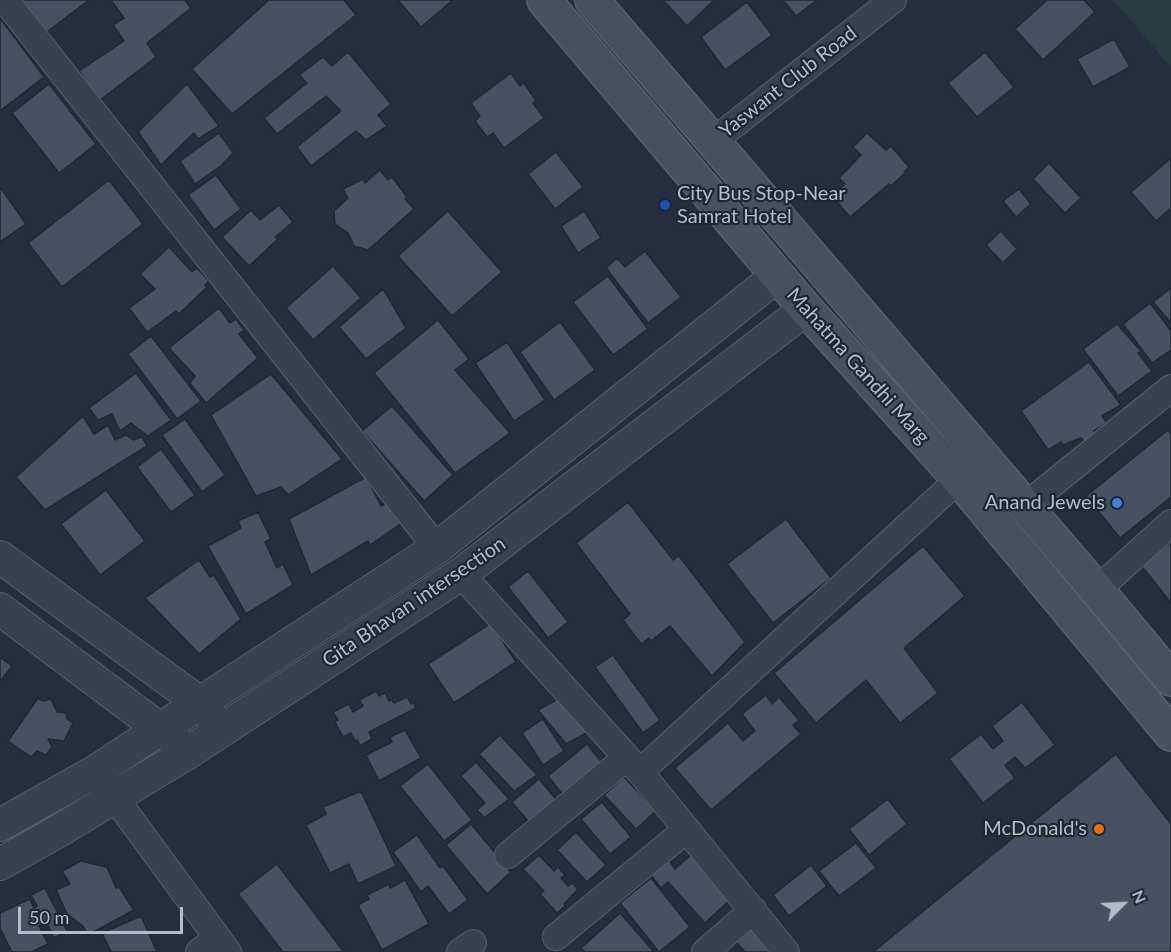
<!DOCTYPE html>
<style>
body{margin:0}
#map{position:relative;width:1171px;height:952px;overflow:hidden;background:#242f3e;font-family:Lato,sans-serif}
canvas{display:block}
.north{position:absolute;left:1093px;top:874px;width:60px;height:60px;-webkit-text-stroke:4px #1d2633;paint-order:stroke;rotate:66deg;font-size:16px;font-weight:700;line-height:24px;text-align:center;color:#b4bcc9}
.north::after{content:'';display:block;margin:auto;width:21px;height:27px;background:#b4bcc9;clip-path:polygon(50% 0,100% 100%,50% 72%,0 100%)}
.scale{position:absolute;left:18px;top:907px;width:165px;height:27px;box-sizing:border-box;border:3px solid #b4bcc9;border-top:0;padding-left:8px;font-size:18px;line-height:21px;white-space:nowrap;color:#b4bcc9;-webkit-text-stroke:4px #1d2633;paint-order:stroke}
</style>
<div id="map">
<canvas width="1171" height="952"></canvas>
<div class="north">N</div>
<div class="scale">50 m</div>
</div>
<script>
const ctx = document.querySelector('canvas').getContext('2d');
ctx.lineJoin = 'round';
function fill(path, color) {
  ctx.fillStyle = color;
  ctx.fill(path, 'evenodd');
}
function poly(rows) {
  const path = new Path2D();
  for (const r of rows) {
    path.moveTo(r[0], r[1]);
    for (let i = 2; i < r.length; i += 2) path.lineTo(r[i], r[i + 1]);
  }
  return path;
}
function trace(path, color, width, dash) {
  ctx.strokeStyle = color;
  ctx.lineWidth = width;
  ctx.lineCap = dash ? 'butt' : 'round';
  ctx.setLineDash(dash || []);
  ctx.stroke(path);
}
function write(font, color, halo, rows, align = 'center') {
  ctx.font = font + ' Lato,sans-serif';
  ctx.lineWidth = 4.5;
  ctx.setLineDash([]);
  ctx.textBaseline = 'middle';
  ctx.strokeStyle = halo;
  ctx.fillStyle = color;
  for (const [text, x, y, turn = 0] of rows) {
    ctx.save();
    ctx.translate(x, y);
    ctx.rotate((+turn || 0) * Math.PI / 180);
    ctx.textAlign = isNaN(turn) ? turn : align;
    if (halo) ctx.strokeText(text, 0, 0);
    ctx.fillText(text, 0, 0);
    ctx.restore();
  }
}
fill(poly([
 [1113,0,1171,0,1171,67]
]), '#263c3f');
const building = poly([
 [17,0,89,0,43,35,17,0],
 [111,0,185,0,191,8,147,43,156,57,99,101,79,71,124,41,113,25,124,18,111,0],
 [269,0,344,0,356,15,232,114,192,69,269,0],
 [398,0,453,0,421,27,398,0],
 [663,0,714,0,687,26,663,0],
 [783,0,817,0,796,16,783,0],
 [1047,0,1084,0,1095,12,1043,60,1015,29,1047,0],
 [747,2,772,35,725,70,701,37,747,2],
 [0,18,44,77,0,111,0,18],
 [1114,39,1130,67,1093,87,1077,59,1114,39],
 [348,52,391,104,378,115,387,126,366,140,356,131,311,166,297,147,341,111,326,96,277,134,264,118,307,83,299,75,323,57,332,66,348,52],
 [985,52,1014,87,977,117,948,83,985,52],
 [511,73,520,86,524,83,536,101,533,103,544,118,504,148,493,133,487,137,475,121,480,116,471,103,511,73],
 [49,84,96,144,59,173,12,113,49,84],
 [187,84,219,126,198,139,194,133,161,165,138,132,187,84],
 [219,133,233,153,221,166,195,184,180,161,219,133],
 [867,133,886,150,891,146,909,167,904,172,905,173,891,186,889,184,850,217,832,196,845,184,839,178,861,155,853,147,867,133],
 [556,152,583,187,555,209,528,174,556,152],
 [1171,158,1171,208,1156,221,1131,192,1171,158],
 [1049,163,1081,198,1065,213,1033,179,1049,163],
 [380,170,388,180,392,177,407,197,405,199,414,209,368,250,354,246,348,233,335,224,334,211,348,198,343,189,363,179,365,183,380,170],
 [216,175,241,209,214,230,188,195,216,175],
 [109,180,143,224,62,287,28,243,109,180],
 [0,187,26,224,0,242,0,187],
 [1019,189,1031,204,1016,217,1003,201,1019,189],
 [279,205,293,222,275,237,278,239,249,266,222,237,251,210,260,220,279,205],
 [448,211,502,272,452,316,398,256,448,211],
 [584,211,601,238,578,253,561,226,584,211],
 [1001,231,1017,249,1003,263,986,245,1001,231],
 [169,247,192,272,197,268,209,281,205,285,207,287,179,314,176,311,147,332,129,308,155,289,140,274,169,247],
 [645,251,681,297,648,323,606,268,617,258,625,267,645,251],
 [333,266,361,298,313,340,286,308,333,266],
 [608,276,648,329,613,355,573,302,608,276],
 [1171,288,1171,323,1153,302,1171,288],
 [383,289,406,328,366,359,339,327,383,289],
 [1150,303,1171,331,1171,350,1152,363,1123,324,1150,303],
 [219,308,230,323,236,319,244,330,239,334,258,358,206,403,190,383,195,376,169,348,219,308],
 [438,320,469,359,455,370,510,433,455,473,374,373,438,320],
 [560,322,595,370,554,400,520,352,560,322],
 [1117,324,1141,351,1138,353,1152,371,1118,396,1083,349,1117,324],
 [151,336,201,401,177,419,128,354,151,336],
 [507,342,545,400,514,421,475,363,507,342],
 [1089,362,1121,405,1102,416,1107,423,1094,431,1096,435,1085,442,1081,438,1063,445,1061,442,1048,450,1021,411,1089,362],
 [136,373,171,420,148,436,131,423,120,431,112,414,98,420,89,408,136,373],
 [271,374,342,459,288,495,281,487,256,496,211,415,271,374],
 [392,406,453,475,424,501,362,431,392,406],
 [83,416,94,434,108,425,115,440,126,435,133,440,142,437,147,446,45,510,16,477,83,416],
 [185,419,225,475,202,492,162,435,185,419],
 [1168,430,1171,434,1171,497,1120,538,1086,496,1168,430],
 [161,449,195,495,171,512,137,467,161,449],
 [366,477,381,506,392,501,405,521,370,545,368,541,311,575,289,519,366,477],
 [106,490,145,541,100,575,61,524,106,490],
 [628,502,673,560,679,556,745,642,712,676,670,626,651,641,649,638,641,644,623,620,630,614,576,543,628,502],
 [258,512,271,539,265,542,277,568,283,564,293,585,246,614,208,546,241,528,238,521,258,512],
 [786,519,831,578,773,623,727,564,786,519],
 [1171,542,1171,603,1141,565,1171,542],
 [923,546,965,596,904,648,938,693,900,723,866,680,816,723,774,673,923,546],
 [199,560,210,577,214,575,241,619,199,654,145,598,199,560],
 [528,571,568,622,548,638,508,587,528,571],
 [491,623,516,662,454,703,428,664,491,623],
 [613,655,660,720,643,733,595,667,613,655],
 [0,657,12,666,0,682,0,657],
 [376,691,379,696,385,693,389,701,392,700,394,703,407,697,411,704,414,703,416,708,369,732,372,739,360,746,357,740,355,741,351,733,343,737,335,722,338,720,333,712,349,704,353,712,363,706,359,700,376,691],
 [766,695,772,704,779,697,799,720,793,725,801,734,711,810,675,768,728,723,743,741,755,731,742,714,766,695],
 [563,696,592,730,566,744,538,710,563,696],
 [38,698,43,701,51,699,57,712,66,713,67,719,73,723,64,741,48,739,52,747,46,755,37,751,31,757,8,741,38,698],
 [1022,702,1055,745,1025,768,1015,757,1005,765,1015,778,983,803,949,759,981,734,993,749,1003,741,992,726,1022,702],
 [543,719,564,751,543,765,522,733,543,719],
 [405,730,421,758,379,781,366,755,392,742,390,737,405,730],
 [500,735,537,775,514,791,479,754,500,735],
 [587,744,603,764,564,796,548,776,587,744],
 [1116,754,1171,824,1171,952,873,952,1116,754],
 [476,762,509,799,484,818,477,810,485,803,461,776,476,762],
 [428,764,472,820,444,841,400,786,428,764],
 [624,777,656,811,636,829,604,795,624,777],
 [539,779,559,803,532,826,512,802,539,779],
 [361,791,396,866,358,884,349,864,330,873,306,825,326,814,323,807,361,791],
 [888,799,907,824,869,855,849,829,888,799],
 [602,802,631,837,610,854,581,819,602,802],
 [471,824,511,872,487,894,446,845,471,824],
 [576,832,606,865,587,882,557,850,576,832],
 [417,835,440,868,443,866,468,900,449,914,428,886,421,892,393,852,417,835],
 [856,843,876,868,839,896,819,871,856,843],
 [693,853,732,898,705,923,668,882,661,888,646,869,668,859,675,869,693,853],
 [539,855,554,871,558,867,565,875,561,878,568,886,572,883,578,889,564,904,565,906,557,913,540,894,544,891,523,869,539,855],
 [81,861,107,867,116,888,119,887,134,910,88,935,83,926,67,914,56,890,70,884,62,871,81,861],
 [277,864,344,952,283,952,238,894,277,864],
 [811,865,827,886,789,916,773,895,811,865],
 [651,878,690,927,659,952,620,903,651,878],
 [405,880,429,924,382,950,358,905,369,899,367,895,389,884,390,888,405,880],
 [45,888,67,931,54,938,46,922,39,926,48,944,31,952,12,952,0,928,0,913,30,899,34,908,37,906,31,895,45,888],
 [620,913,654,952,585,952,581,948,620,913],
 [141,916,157,952,111,952,102,933,141,916],
 [759,923,783,952,745,952,736,942,759,923]
]);
fill(building, '#455162');
trace(building, '#1f2835', 1.5);
const minor = poly([
 [5,0,437,548],
 [712,142,893,0],
 [1025,506,1171,388],
 [461,574,640,772,786,952],
 [1097,590,1171,523],
 [640,772,959,479],
 [104,783,228,952],
 [508,855,626,758],
 [556,937,686,830],
 [199,952,217,938],
 [460,952,473,943],
 [705,952,753,910]
]);
const tertiary = poly([
 [0,557,200,703,212,717],
 [0,609,176,741],
 [0,825,96,771,437,548,778,275],
 [0,864,62,829,189,752,461,574,806,309]
]);
const secondary = poly([
 [544,0,806,309,959,479,1171,734],
 [592,0,1097,590,1171,679]
]);
trace(minor, '#565f6c', 28);
trace(tertiary, '#565f6c', 34);
trace(secondary, '#565f6c', 36);
trace(minor, '#38414e', 26);
trace(tertiary, '#38414e', 32);
trace(secondary, '#465061', 33);
for (const [x, y, r, color] of [
 [665,205,6,"#1a4fb4"],
 [1117,503,6,"#3f7fe0"],
 [1099,829,6,"#e8710a"]
]) {
  const dot = new Path2D();
  dot.arc(x, y, r, 0, 2 * Math.PI);
  ctx.fillStyle = color;
  ctx.fill(dot);
  trace(dot, '#1d2633', 2);
}
write('20px', '#b4bcc9', '#1d2633', [
 ["Yaswant Club Road",788,82,-38],
 ["Mahatma Gandhi Marg",858,366,48],
 ["Gita Bhavan intersection",414,602,-34]
]);
write('20px', '#b4bcc9', '#1d2633', [
 ["City Bus Stop-Near",677,194,"left"],
 ["Samrat Hotel",677,217,"left"],
 ["Anand Jewels",1105,503],
 ["McDonald's",1087,829]
], 'right');
</script>
